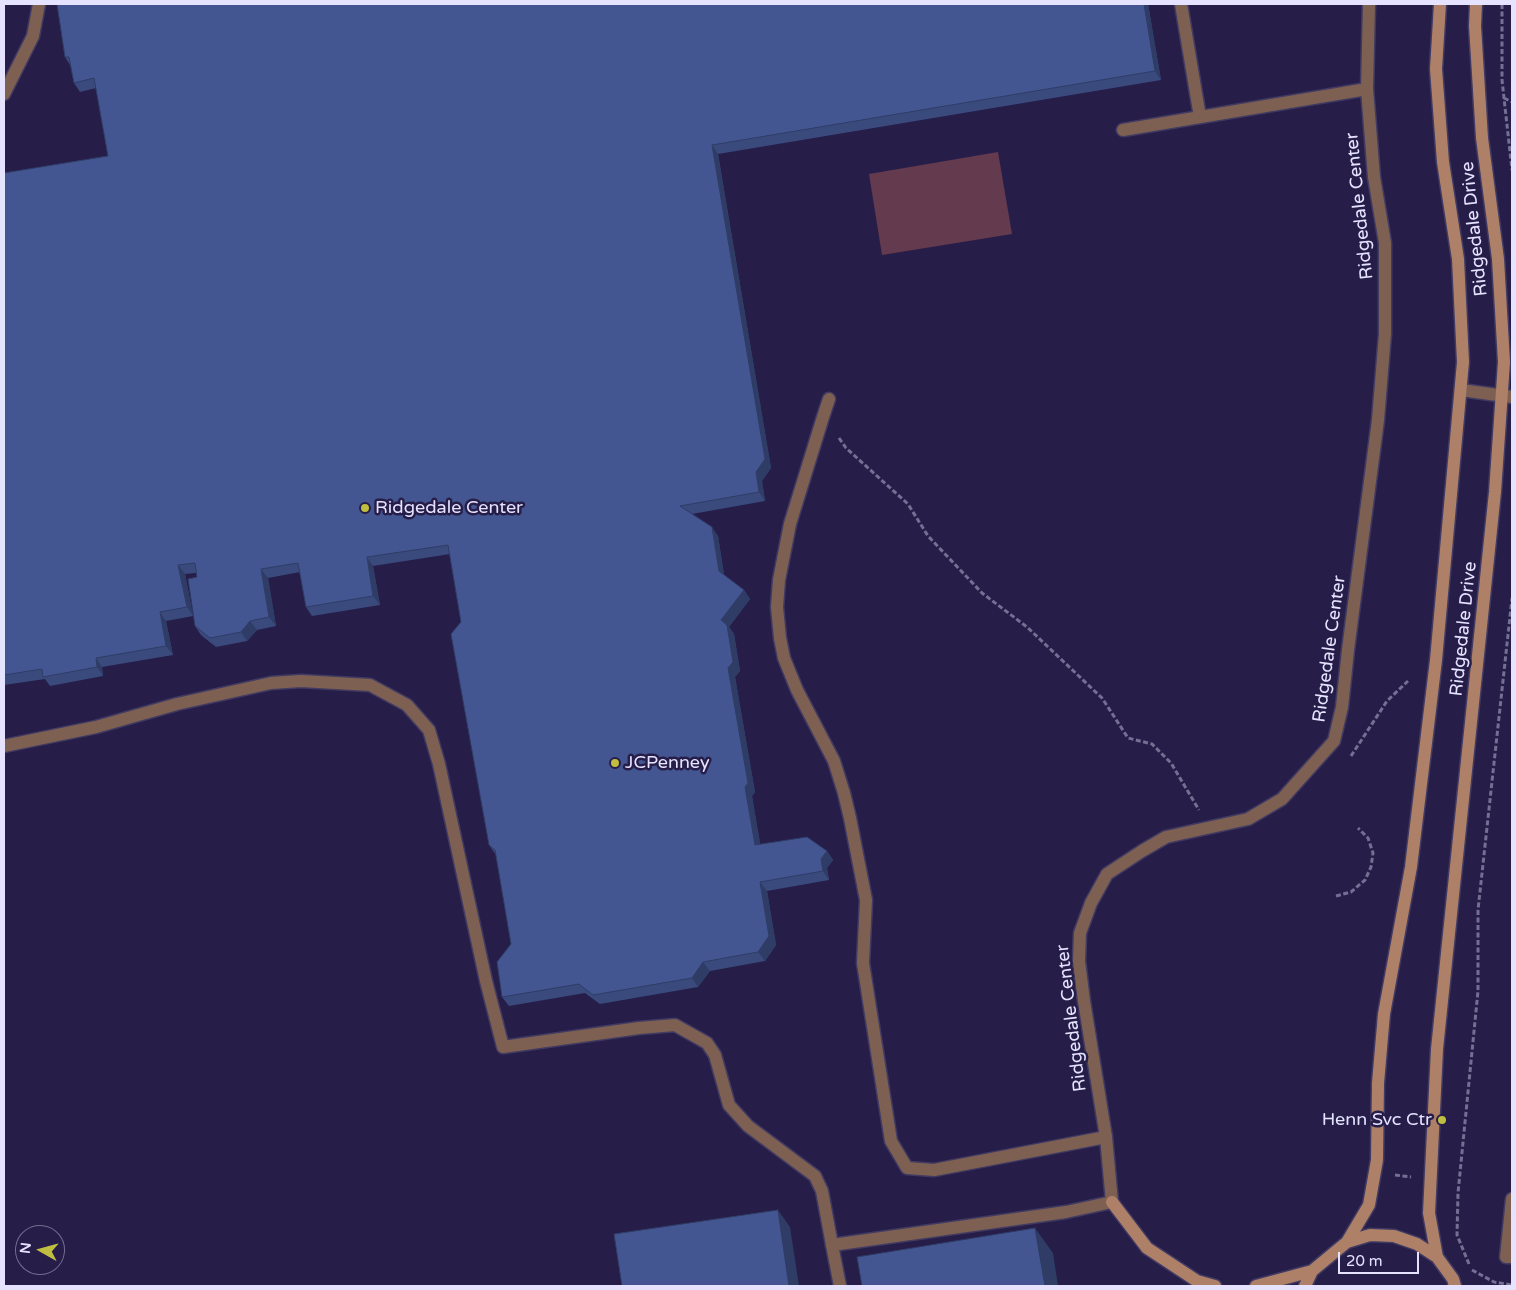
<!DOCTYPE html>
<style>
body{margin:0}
#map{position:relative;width:1516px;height:1290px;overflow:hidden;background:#261e48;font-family:"Varela Round",sans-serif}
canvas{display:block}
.frame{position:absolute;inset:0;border:5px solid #e5e3ff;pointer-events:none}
.north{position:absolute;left:15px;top:1225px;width:50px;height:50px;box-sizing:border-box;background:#261e48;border:1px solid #726d91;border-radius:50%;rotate:277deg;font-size:14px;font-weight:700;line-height:20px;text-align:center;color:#e5e3ff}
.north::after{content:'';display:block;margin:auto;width:18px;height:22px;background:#bfbe41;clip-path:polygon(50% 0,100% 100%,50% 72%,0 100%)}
.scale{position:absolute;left:1338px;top:1252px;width:81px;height:22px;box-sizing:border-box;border:2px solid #e5e3ff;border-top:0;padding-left:6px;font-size:15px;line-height:18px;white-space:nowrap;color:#e5e3ff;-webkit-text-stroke:4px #261e48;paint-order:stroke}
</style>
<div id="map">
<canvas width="1516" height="1290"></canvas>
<div class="frame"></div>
<div class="north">N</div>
<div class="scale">20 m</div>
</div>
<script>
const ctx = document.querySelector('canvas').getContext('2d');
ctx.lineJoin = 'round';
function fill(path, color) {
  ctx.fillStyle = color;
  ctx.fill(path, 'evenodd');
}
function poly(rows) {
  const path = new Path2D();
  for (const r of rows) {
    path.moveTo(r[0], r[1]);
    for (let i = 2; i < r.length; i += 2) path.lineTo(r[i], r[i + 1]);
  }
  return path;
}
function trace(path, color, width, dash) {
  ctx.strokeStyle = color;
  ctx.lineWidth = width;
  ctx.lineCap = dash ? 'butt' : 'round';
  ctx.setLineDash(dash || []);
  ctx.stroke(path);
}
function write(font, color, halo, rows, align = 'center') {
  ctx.font = font + ' "Varela Round",sans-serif';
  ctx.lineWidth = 5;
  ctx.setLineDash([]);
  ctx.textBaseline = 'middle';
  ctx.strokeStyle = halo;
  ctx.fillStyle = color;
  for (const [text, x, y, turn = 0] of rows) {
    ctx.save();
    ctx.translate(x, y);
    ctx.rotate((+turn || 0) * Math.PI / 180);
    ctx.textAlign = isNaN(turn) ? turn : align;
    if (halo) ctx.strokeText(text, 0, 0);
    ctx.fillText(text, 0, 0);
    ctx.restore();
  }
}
fill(poly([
 [998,152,1012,234,882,255,869,174]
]), '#643a4f');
const lane = poly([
 [1181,4,1200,117],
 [4,94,33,36,39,4],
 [1123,130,1367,89],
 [1461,390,1512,397],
 [829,399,823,417,790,524,779,580,777,607,780,638,784,658,797,690,834,761,844,793,850,818,866,900,863,963,891,1141,907,1168,934,1170,1106,1137],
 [4,746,96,727,177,704,271,683,301,681,370,685,407,705,429,730,439,764,486,981,503,1047,639,1028,675,1025,707,1043,715,1055,729,1105,748,1126,815,1176,822,1191,832,1245],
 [1512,1199,1506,1257,1512,1257]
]);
const street = poly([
 [840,1286,832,1245,1066,1212,1112,1202,1106,1137,1084,1001,1079,961,1080,933,1091,903,1107,874,1142,851,1166,837,1248,819,1282,799,1334,741,1342,707,1348,650,1378,420,1385,334,1385,243,1374,177,1367,89,1369,4]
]);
const secondary = poly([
 [1112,1202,1147,1248,1197,1281,1215,1286],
 [1347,1242,1369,1205,1377,1160,1378,1083,1384,1014,1411,867,1436,660,1463,362,1458,259,1443,162,1436,69,1440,4],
 [1437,1257,1429,1213,1437,1049,1495,492,1504,362,1498,259,1482,138,1475,26,1476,4],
 [1256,1286,1312,1271],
 [1305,1286,1312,1271,1347,1242,1370,1235,1394,1236,1417,1244,1437,1257,1453,1279,1455,1286]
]);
trace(lane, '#413a62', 15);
trace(street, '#413a62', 15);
trace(secondary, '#413a62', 15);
trace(poly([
 [1502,4,1502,80,1512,170],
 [1504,98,1512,102],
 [839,438,846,448,908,504,928,536,982,593,1027,627,1102,698,1128,738,1152,744,1171,763,1199,810],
 [1351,756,1387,701,1408,681],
 [1336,896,1351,892,1365,880,1371,867,1373,853,1368,838,1358,828],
 [1395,1175,1411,1177],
 [1469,1264,1457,1235,1458,1193,1478,991,1478,910,1512,598],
 [1472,1270,1494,1282,1512,1285]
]), '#746f93', 3, [5, 2.5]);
trace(lane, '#7d6051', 12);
trace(street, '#7d6051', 12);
trace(secondary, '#ae8068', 12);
fill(poly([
 [57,4,1148,4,1161,80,718,154,771,468,762,481,765,501,692,514,718,536,724,575,744,590,750,599,729,627,734,634,740,671,735,677,755,792,752,796,760,844,827,851,833,860,827,868,829,880,767,891,776,945,765,961,710,971,698,987,600,1004,585,993,509,1006,502,997,511,944,496,855,489,845,461,622,450,554,373,566,380,605,312,616,306,607,300,572,268,578,276,626,257,630,247,641,216,647,201,635,195,626,197,577,196,573,185,574,193,616,166,621,173,655,102,667,103,676,50,686,45,679,4,685,4,173,108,156,96,88,80,92,74,83,70,65,65,57]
]), '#3a4a7d');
fill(poly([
 [1144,4,1148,4,1161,80,1155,71],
 [712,145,718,154,771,468,762,481,765,501,759,492,756,472],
 [712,527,718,536,725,580,719,571],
 [367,557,373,566,380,605,373,596],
 [178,565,185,574,193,616,187,607],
 [261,569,268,578,276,626,269,617],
 [744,590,750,599,729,627,734,634,740,671,735,677,755,792,752,796,762,854,755,845,745,787,721,620],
 [160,612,166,621,173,655,166,646],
 [250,621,257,630,247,641,241,632],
 [96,658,102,667,103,676,97,667],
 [827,851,833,860,827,868,829,880,823,871,821,859],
 [760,882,767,891,776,945,765,961,758,952],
 [703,962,710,971,698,987,692,978],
 [778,1210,790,1227,799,1286,789,1286],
 [1035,1228,1053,1253,1058,1286,1045,1286]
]), '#2f3c66');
const building = poly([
 [57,4,1144,4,1155,71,712,145,765,459,756,472,759,492,680,506,712,527,719,571,744,590,721,620,727,625,733,662,728,668,748,783,745,787,755,845,807,837,827,851,821,859,823,871,760,882,769,936,758,952,703,962,692,978,593,995,579,984,502,997,497,962,511,944,495,850,489,845,451,634,461,622,448,545,367,557,373,596,306,607,298,563,261,569,269,617,250,621,241,632,210,638,195,626,188,579,197,577,195,563,178,565,187,607,160,612,166,646,96,658,97,667,43,677,42,669,4,675,4,173,108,156,94,78,74,83,69,57,65,57,57,4],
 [778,1210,789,1286,622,1286,614,1234,778,1210],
 [1035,1228,1045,1286,862,1286,857,1257,1035,1228]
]);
fill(building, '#435691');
trace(building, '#2f3c66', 1);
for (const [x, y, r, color] of [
 [365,508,5,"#bfbe41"],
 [615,763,5,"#bfbe41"],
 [1442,1120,5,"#bfbe41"]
]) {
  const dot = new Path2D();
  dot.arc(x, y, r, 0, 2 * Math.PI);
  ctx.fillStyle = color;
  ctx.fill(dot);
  trace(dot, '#261e48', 2);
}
write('18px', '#e5e3ff', '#261e48', [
 ["Ridgedale Center",1360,206,-96],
 ["Ridgedale Drive",1475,229,-96],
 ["Ridgedale Drive",1464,629,-84],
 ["Ridgedale Center",1330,649,-82],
 ["Ridgedale Center",1072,1018,-97]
]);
write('18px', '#e5e3ff', '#261e48', [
 ["Ridgedale Center",375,508],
 ["JCPenney",625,763],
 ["Henn Svc Ctr",1432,1120,"right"]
], 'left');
</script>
